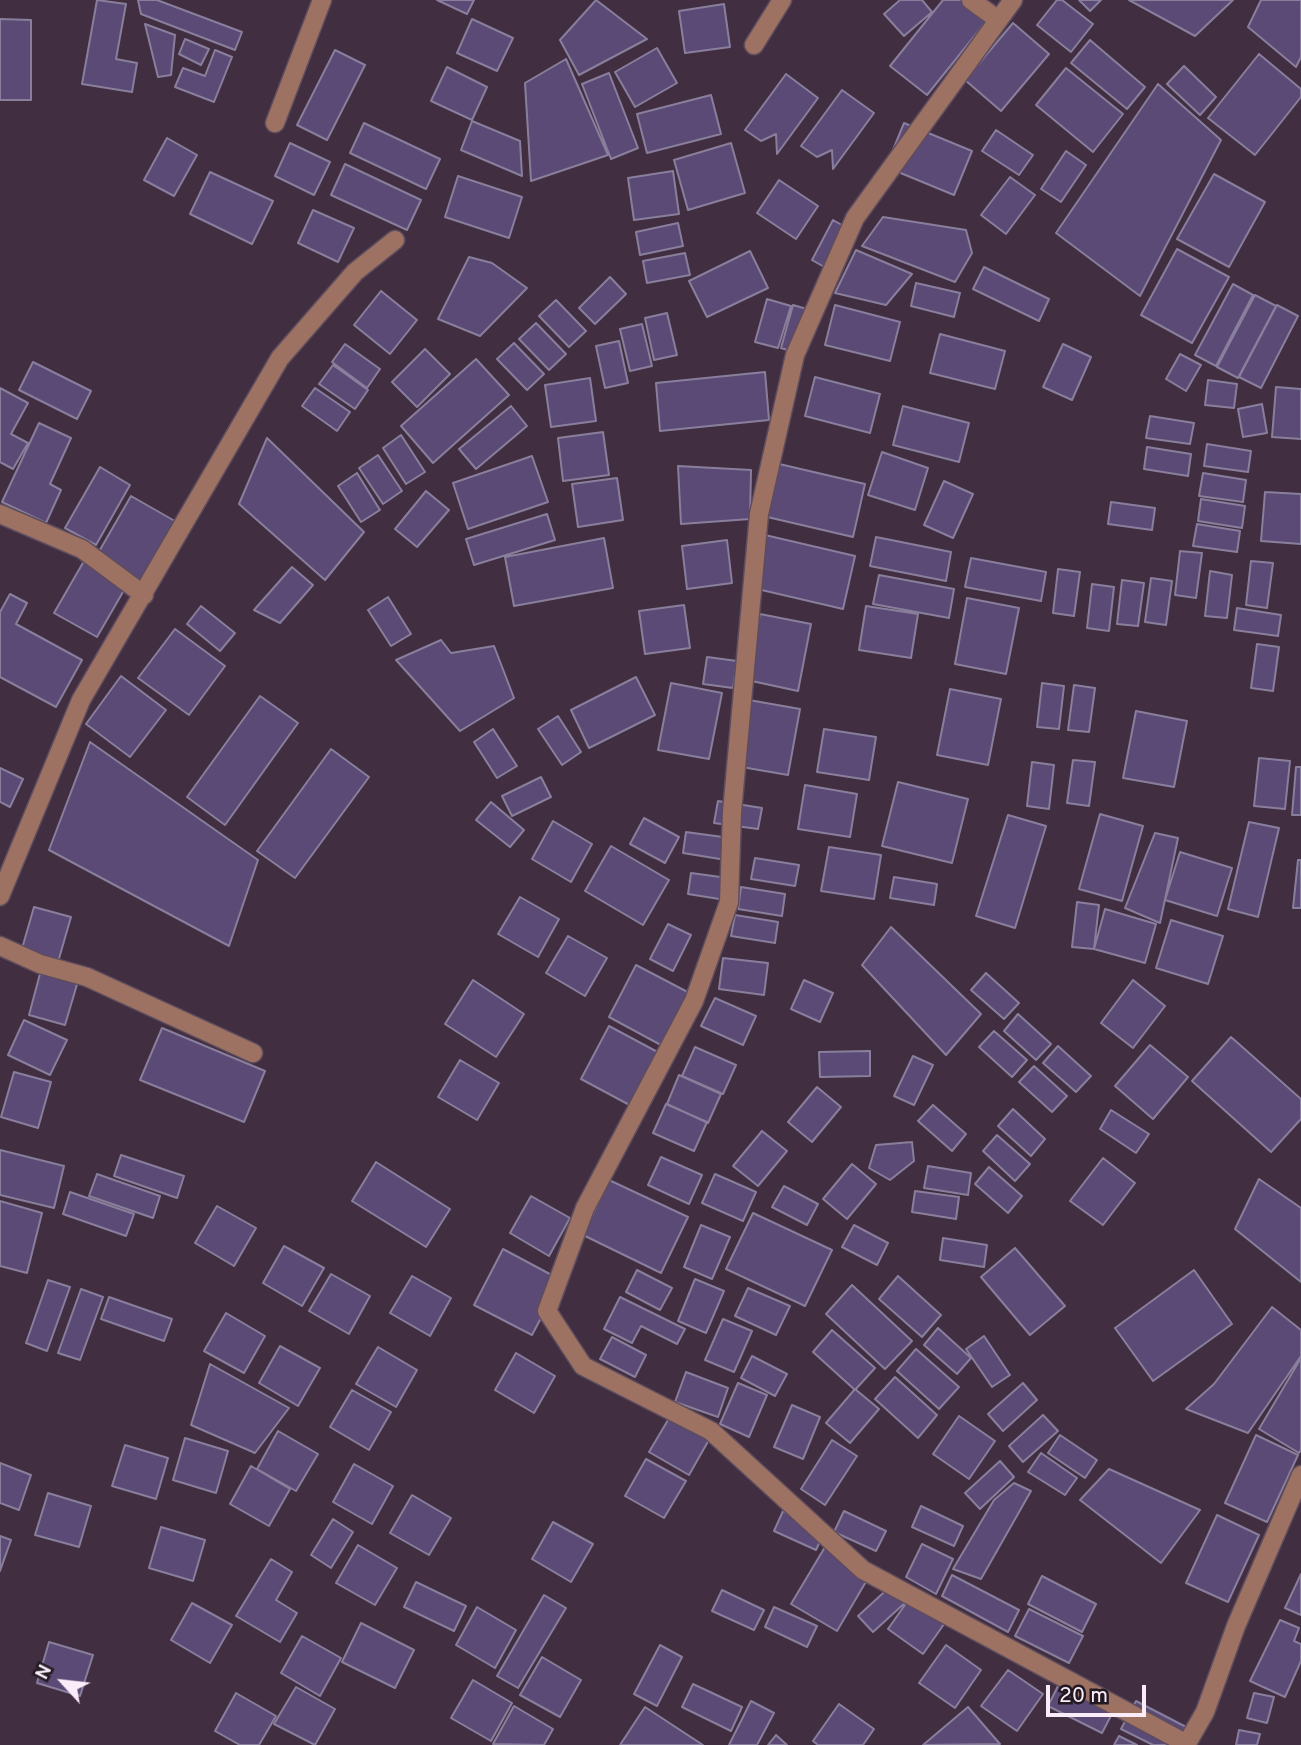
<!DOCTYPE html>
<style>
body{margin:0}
#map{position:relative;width:1301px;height:1745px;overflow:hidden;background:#412e41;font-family:Overpass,sans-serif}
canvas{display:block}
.north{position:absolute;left:28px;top:1647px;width:70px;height:70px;-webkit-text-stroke:5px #221922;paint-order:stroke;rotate:297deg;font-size:19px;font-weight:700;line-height:28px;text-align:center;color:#faedf9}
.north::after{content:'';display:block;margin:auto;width:24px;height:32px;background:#faedf9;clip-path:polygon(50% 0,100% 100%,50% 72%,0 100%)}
.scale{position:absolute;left:1046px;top:1685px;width:100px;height:32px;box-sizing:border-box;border:4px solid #faedf9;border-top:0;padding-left:9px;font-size:21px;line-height:24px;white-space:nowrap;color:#faedf9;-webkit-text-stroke:5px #221922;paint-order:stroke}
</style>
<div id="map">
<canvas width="1301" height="1745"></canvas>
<div class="north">N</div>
<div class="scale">20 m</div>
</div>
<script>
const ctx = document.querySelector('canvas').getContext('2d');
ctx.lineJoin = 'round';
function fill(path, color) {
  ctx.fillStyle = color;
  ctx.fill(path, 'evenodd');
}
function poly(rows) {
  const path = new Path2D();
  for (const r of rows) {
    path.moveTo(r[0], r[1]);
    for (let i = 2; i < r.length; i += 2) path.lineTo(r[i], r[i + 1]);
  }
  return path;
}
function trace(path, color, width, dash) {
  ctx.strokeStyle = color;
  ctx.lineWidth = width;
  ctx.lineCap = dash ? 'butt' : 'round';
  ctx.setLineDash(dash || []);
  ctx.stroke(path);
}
const building = poly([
 [97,0,126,4,116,59,137,63,132,92,82,84,97,0],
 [138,0,157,0,242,32,235,50,141,14,138,0],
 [437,0,474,0,467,14,437,0],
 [596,0,647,39,579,75,560,40,596,0],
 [900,0,922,0,932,12,904,36,884,14,900,0],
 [943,0,967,0,989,18,927,95,890,66,943,0],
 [1057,0,1062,0,1093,24,1071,52,1037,25,1057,0],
 [1079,0,1101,0,1090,11,1079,0],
 [1129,0,1233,0,1195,36,1129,0],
 [1261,0,1301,0,1301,57,1296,67,1248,27,1261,0],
 [724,4,730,47,685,53,679,11,724,4],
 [0,19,31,20,31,100,0,100,0,19],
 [472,19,513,38,497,71,457,53,472,19],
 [1013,23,1049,54,1001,111,965,80,1013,23],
 [145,24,175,35,171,75,158,77,145,24],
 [185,39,209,49,201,65,179,54,185,39],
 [1090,40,1145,87,1127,109,1071,63,1090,40],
 [657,48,677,83,635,107,615,72,657,48],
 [215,50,232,57,214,102,175,87,183,68,205,76,215,50],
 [335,50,365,65,327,140,297,125,335,50],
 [1259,54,1301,89,1301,97,1255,155,1208,118,1259,54],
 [566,59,608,155,531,181,525,83,566,59],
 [1184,66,1216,97,1200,115,1167,84,1184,66],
 [447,67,487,87,472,120,431,101,447,67],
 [1066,68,1123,114,1093,152,1036,105,1066,68],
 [609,73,638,148,611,159,582,84,609,73],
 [786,74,818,98,777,154,776,134,761,141,745,130,786,74],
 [1158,84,1221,140,1140,296,1056,233,1158,84],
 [842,90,874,113,833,169,832,150,817,157,801,146,842,90],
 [711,95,721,134,647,153,637,114,711,95],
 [472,121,520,141,522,176,461,150,472,121],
 [364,123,440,159,426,189,350,153,364,123],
 [904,123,972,151,954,195,886,167,904,123],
 [996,130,1033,155,1019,175,982,151,996,130],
 [167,138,197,155,174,196,144,180,167,138],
 [290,143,330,162,314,195,275,176,290,143],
 [731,143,745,193,688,210,674,160,731,143],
 [1066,151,1086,165,1061,202,1041,189,1066,151],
 [345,164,421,200,407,230,331,195,345,164],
 [673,171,679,214,634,220,628,178,673,171],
 [210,172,273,201,252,244,190,214,210,172],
 [1214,174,1265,202,1229,267,1177,239,1214,174],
 [458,176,522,197,509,238,445,217,458,176],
 [1010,177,1035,195,1006,234,981,215,1010,177],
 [779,180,818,206,796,239,757,213,779,180],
 [313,210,354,228,338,262,298,243,313,210],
 [883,217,966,230,972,253,955,282,862,246,883,217],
 [833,220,854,232,833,272,812,260,833,220],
 [678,223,683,246,640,255,636,232,678,223],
 [1177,249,1229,277,1192,343,1141,315,1177,249],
 [856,250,912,274,886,305,835,293,856,250],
 [750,251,768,288,707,317,689,281,750,251],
 [685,253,690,275,647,283,643,261,685,253],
 [469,257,492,263,527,288,480,336,438,319,469,257],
 [984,267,1049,299,1039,321,973,289,984,267],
 [610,277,626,294,595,324,579,308,610,277],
 [916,283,960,293,954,317,911,306,916,283],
 [1233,284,1253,295,1216,366,1195,355,1233,284],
 [381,291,417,320,390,354,354,325,381,291],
 [1255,295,1276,306,1238,378,1217,367,1255,295],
 [767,299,791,306,778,348,755,342,767,299],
 [556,300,586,331,569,347,539,316,556,300],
 [793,305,817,312,804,355,781,348,793,305],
 [835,305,900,322,890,361,825,345,835,305],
 [1277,305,1298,316,1261,388,1239,377,1277,305],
 [667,313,677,355,654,360,645,318,667,313],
 [536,323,566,354,549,370,519,339,536,323],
 [642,324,652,366,630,371,620,329,642,324],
 [940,334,1005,351,995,389,930,373,940,334],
 [619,341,628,383,605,388,596,346,619,341],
 [514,343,544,374,527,390,497,359,514,343],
 [345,344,380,369,367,388,332,362,345,344],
 [1063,344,1091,357,1072,400,1043,387,1063,344],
 [425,349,450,374,417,407,392,382,425,349],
 [1180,354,1201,365,1186,391,1166,379,1180,354],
 [476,359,509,395,433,463,401,426,476,359],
 [33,362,91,391,77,419,19,390,33,362],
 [333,365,368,390,355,409,319,384,333,365],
 [765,372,769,420,660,431,656,383,765,372],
 [815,377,880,394,870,433,805,416,815,377],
 [590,378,596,421,551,427,545,385,590,378],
 [1208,380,1237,384,1234,408,1205,405,1208,380],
 [1276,387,1301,389,1301,439,1272,437,1276,387],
 [0,388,28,403,11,434,28,443,13,469,0,462,0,388],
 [315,388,350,412,337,431,302,406,315,388],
 [1262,404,1267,433,1243,437,1238,409,1262,404],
 [511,406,527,426,476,469,459,449,511,406],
 [903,406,969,423,959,462,893,445,903,406],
 [1150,416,1194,423,1190,444,1146,438,1150,416],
 [39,423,71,438,50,484,61,490,46,523,2,502,39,423],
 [603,432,609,475,563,481,558,438,603,432],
 [401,435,425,472,406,484,383,448,401,435],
 [267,438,364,532,325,580,239,504,267,438],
 [1207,444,1251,451,1248,472,1204,466,1207,444],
 [1147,447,1191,454,1188,476,1144,469,1147,447],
 [882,452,928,468,915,510,868,495,882,452],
 [378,455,402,491,383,504,359,468,378,455],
 [532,456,548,502,468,529,453,483,532,456],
 [775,463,865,484,853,537,763,516,775,463],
 [678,466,751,470,750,519,681,524,678,466],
 [100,467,130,485,96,545,65,528,100,467],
 [357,473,380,510,361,522,338,486,357,473],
 [1203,473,1246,480,1243,502,1199,496,1203,473],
 [617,478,623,520,578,527,572,484,617,478],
 [944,481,973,494,953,538,924,525,944,481],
 [426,491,449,510,417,547,395,529,426,491],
 [1265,492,1301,494,1301,544,1261,541,1265,492],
 [131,496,180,524,145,583,97,555,131,496],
 [1201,499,1245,506,1242,528,1198,521,1201,499],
 [1111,502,1155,508,1152,530,1108,524,1111,502],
 [547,514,555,540,474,565,466,539,547,514],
 [1197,524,1240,531,1237,552,1193,546,1197,524],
 [765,535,855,556,843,609,753,588,765,535],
 [876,537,951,552,946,581,870,566,876,537],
 [604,538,613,588,514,606,505,557,604,538],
 [727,540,732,583,687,589,682,546,727,540],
 [1180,551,1202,553,1196,598,1175,595,1180,551],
 [971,558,1046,572,1041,601,965,587,971,558],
 [84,561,127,585,97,637,54,613,84,561],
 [1251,561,1273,563,1267,608,1246,605,1251,561],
 [292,567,313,585,280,623,254,610,292,567],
 [1058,569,1080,572,1074,616,1053,613,1058,569],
 [1210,571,1232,575,1227,618,1205,616,1210,571],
 [879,575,954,589,949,618,873,604,879,575],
 [1151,578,1172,581,1166,625,1145,622,1151,578],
 [1122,580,1144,583,1138,626,1117,624,1122,580],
 [1092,584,1114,587,1109,631,1087,628,1092,584],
 [10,594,27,603,16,624,82,660,56,707,0,677,0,612,10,594],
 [388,597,411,634,391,646,368,610,388,597],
 [967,598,1019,608,1006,674,955,664,967,598],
 [684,605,690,648,645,654,639,611,684,605],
 [201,606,235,633,220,651,187,624,201,606],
 [866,606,918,614,911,658,859,650,866,606],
 [1237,608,1281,615,1278,636,1234,630,1237,608],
 [760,614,811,624,798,691,747,680,760,614],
 [175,629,225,666,189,715,138,678,175,629],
 [441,640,451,653,494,646,514,698,460,731,396,660,441,640],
 [1257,644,1279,647,1273,691,1251,688,1257,644],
 [707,657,737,661,733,688,703,684,707,657],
 [121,676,166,710,130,757,86,724,121,676],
 [636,677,655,715,589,748,571,710,636,677],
 [671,683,722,693,709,759,658,750,671,683],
 [1042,683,1064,686,1059,729,1037,727,1042,683],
 [1074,685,1095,688,1089,732,1068,730,1074,685],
 [950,689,1001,699,988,765,937,755,950,689],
 [260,696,298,723,225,825,187,797,260,696],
 [749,700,800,709,788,775,736,766,749,700],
 [1136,711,1187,721,1174,787,1123,778,1136,711],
 [558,716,581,752,562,765,538,729,558,716],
 [493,729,517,766,497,778,474,742,493,729],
 [824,729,876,737,869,780,817,772,824,729],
 [90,742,258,860,229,946,49,850,90,742],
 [331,749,369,777,295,878,257,851,331,749],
 [1259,758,1290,761,1285,809,1254,806,1259,758],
 [1073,760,1095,762,1089,806,1067,803,1073,760],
 [1032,762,1054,765,1049,809,1027,806,1032,762],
 [1296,767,1301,767,1301,815,1292,815,1296,767],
 [0,768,23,779,10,807,0,802,0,768],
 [541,777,551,797,512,816,502,796,541,777],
 [898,782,968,799,952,863,882,846,898,782],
 [805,785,857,794,850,837,798,829,805,785],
 [718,801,762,808,758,829,714,823,718,801],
 [491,802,524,830,510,847,476,820,491,802],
 [1100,814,1143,826,1122,901,1079,889,1100,814],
 [1008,815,1046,826,1015,928,976,916,1008,815],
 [644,818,679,837,665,863,630,844,644,818],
 [553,821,592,844,571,882,532,859,553,821],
 [1249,822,1279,828,1258,917,1228,909,1249,822],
 [686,832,730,838,726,860,683,853,686,832],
 [1155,833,1178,838,1160,923,1125,908,1155,833],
 [611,846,669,880,643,925,585,891,611,846],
 [829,847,881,855,874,899,821,891,829,847],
 [1180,852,1232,868,1217,916,1165,900,1180,852],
 [755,858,799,865,795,886,751,879,755,858],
 [1298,860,1301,860,1301,908,1293,908,1298,860],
 [691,873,735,879,732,901,688,894,691,873],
 [894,877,937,884,934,905,890,898,894,877],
 [741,887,785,894,782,916,738,909,741,887],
 [520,897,559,919,538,957,498,934,520,897],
 [1077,902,1099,905,1094,949,1072,947,1077,902],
 [34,907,71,917,58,962,21,952,34,907],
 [1105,909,1156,924,1145,963,1094,949,1105,909],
 [735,915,778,922,775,943,731,936,735,915],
 [1171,920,1223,936,1208,984,1156,968,1171,920],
 [668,924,691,935,673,971,650,959,668,924],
 [891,927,981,1014,946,1055,862,965,891,927],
 [568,936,607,958,585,996,546,973,568,936],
 [723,958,768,963,764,995,719,989,723,958],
 [636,965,699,998,672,1051,609,1017,636,965],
 [41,970,78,981,65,1025,29,1015,41,970],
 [986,973,1019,1003,1004,1019,971,990,986,973],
 [473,980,524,1014,496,1057,445,1024,473,980],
 [804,980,833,993,820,1022,791,1009,804,980],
 [1133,980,1165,1006,1133,1048,1101,1023,1133,980],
 [715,998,756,1016,743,1045,701,1026,715,998],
 [1018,1014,1051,1044,1036,1060,1004,1031,1018,1014],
 [24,1020,67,1040,50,1075,8,1055,24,1020],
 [609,1026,665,1056,637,1109,581,1079,609,1026],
 [162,1028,265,1071,244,1122,140,1080,162,1028],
 [994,1031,1027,1060,1012,1077,979,1047,994,1031],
 [1231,1037,1301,1099,1301,1119,1271,1152,1192,1081,1231,1037],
 [1150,1045,1188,1077,1153,1119,1115,1086,1150,1045],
 [1058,1046,1091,1076,1076,1092,1043,1063,1058,1046],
 [695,1047,736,1065,723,1094,682,1076,695,1047],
 [870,1051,870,1076,820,1077,819,1052,870,1051],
 [913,1056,933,1065,914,1105,894,1096,913,1056],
 [460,1060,499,1083,477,1120,438,1097,460,1060],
 [1034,1066,1067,1096,1052,1112,1019,1082,1034,1066],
 [14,1072,51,1082,38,1128,1,1117,14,1072],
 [679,1075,721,1094,708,1123,667,1104,679,1075],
 [817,1087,841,1107,812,1142,788,1122,817,1087],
 [666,1104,707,1122,694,1151,653,1133,666,1104],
 [933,1105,966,1134,952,1151,918,1121,933,1105],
 [1013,1109,1045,1139,1031,1156,998,1126,1013,1109],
 [1111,1110,1149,1134,1136,1153,1100,1129,1111,1110],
 [762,1131,787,1151,758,1186,733,1166,762,1131],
 [997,1135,1030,1164,1015,1181,983,1151,997,1135],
 [912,1142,914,1161,890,1180,869,1168,876,1145,912,1142],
 [0,1150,64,1166,54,1208,0,1195,0,1150],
 [121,1155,184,1176,177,1198,114,1176,121,1155],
 [661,1157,702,1175,689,1204,648,1185,661,1157],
 [1103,1158,1135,1183,1103,1225,1070,1201,1103,1158],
 [376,1162,450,1209,426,1247,352,1201,376,1162],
 [852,1164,876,1184,847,1219,823,1199,852,1164],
 [928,1166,971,1173,968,1195,924,1188,928,1166],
 [989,1167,1022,1196,1008,1213,975,1184,989,1167],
 [97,1174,160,1196,153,1218,89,1196,97,1174],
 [715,1174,756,1192,743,1221,702,1203,715,1174],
 [1259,1179,1301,1208,1301,1282,1235,1229,1259,1179],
 [609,1180,688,1217,661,1273,583,1235,609,1180],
 [784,1186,818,1204,807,1225,772,1207,784,1186],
 [915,1191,959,1197,956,1219,912,1212,915,1191],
 [70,1192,134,1214,126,1236,63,1214,70,1192],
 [531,1196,570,1218,549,1256,510,1233,531,1196],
 [0,1201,42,1213,27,1273,0,1266,0,1201],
 [217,1206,256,1228,234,1266,195,1243,217,1206],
 [753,1213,832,1250,805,1306,726,1269,753,1213],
 [701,1225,730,1237,712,1279,684,1267,701,1225],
 [854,1225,888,1243,877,1265,842,1247,854,1225],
 [943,1238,987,1245,984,1267,940,1260,943,1238],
 [284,1246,324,1268,302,1306,263,1283,284,1246],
 [1015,1248,1065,1306,1030,1335,981,1277,1015,1248],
 [503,1249,561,1280,532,1335,474,1305,503,1249],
 [637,1270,672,1288,660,1310,626,1292,637,1270],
 [1194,1270,1232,1324,1153,1381,1115,1328,1194,1270],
 [331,1274,370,1296,349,1334,309,1311,331,1274],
 [412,1276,451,1298,430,1336,390,1313,412,1276],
 [898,1276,941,1315,922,1337,879,1299,898,1276],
 [695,1279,724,1291,706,1333,678,1321,695,1279],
 [48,1280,70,1287,47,1351,26,1343,48,1280],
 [852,1285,912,1341,885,1369,826,1314,852,1285],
 [748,1288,790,1306,776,1335,735,1316,748,1288],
 [81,1289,103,1297,80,1360,58,1353,81,1289],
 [109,1297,172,1319,164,1341,101,1319,109,1297],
 [620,1297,685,1329,677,1344,641,1326,632,1343,604,1329,620,1297],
 [1272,1307,1301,1330,1301,1356,1248,1433,1186,1409,1214,1384,1272,1307],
 [226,1313,265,1336,244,1373,204,1351,226,1313],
 [723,1319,752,1331,734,1372,705,1360,723,1319],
 [938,1328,971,1358,957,1374,924,1345,938,1328],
 [832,1330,875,1368,855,1390,813,1352,832,1330],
 [984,1336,1010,1375,992,1387,966,1349,984,1336],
 [612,1337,646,1355,635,1377,600,1359,612,1337],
 [280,1346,320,1368,298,1406,259,1383,280,1346],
 [378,1347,417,1370,396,1407,356,1384,378,1347],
 [916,1349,959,1387,939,1409,897,1371,916,1349],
 [516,1353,555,1376,534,1413,495,1390,516,1353],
 [752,1356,787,1374,775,1396,741,1378,752,1356],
 [1301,1358,1301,1450,1299,1453,1259,1429,1301,1358],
 [210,1364,289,1408,255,1453,191,1425,210,1364],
 [686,1372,728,1388,718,1417,675,1402,686,1372],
 [895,1377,937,1415,918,1438,875,1399,895,1377],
 [738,1383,767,1395,749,1437,720,1424,738,1383],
 [1023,1383,1037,1400,1003,1431,988,1414,1023,1383],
 [855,1389,879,1409,850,1443,826,1423,855,1389],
 [352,1390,391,1412,369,1450,330,1427,352,1390],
 [792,1405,820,1417,803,1459,774,1447,792,1405],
 [671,1415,710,1438,689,1475,649,1452,671,1415],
 [1043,1415,1058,1431,1023,1462,1009,1446,1043,1415],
 [959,1416,995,1441,969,1479,933,1454,959,1416],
 [278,1431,318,1454,296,1491,257,1469,278,1431],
 [1060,1435,1097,1460,1085,1478,1048,1453,1060,1435],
 [1256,1435,1298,1455,1267,1522,1225,1503,1256,1435],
 [185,1438,228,1451,216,1493,173,1480,185,1438],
 [832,1440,857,1456,825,1505,801,1489,832,1440],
 [125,1445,168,1458,156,1499,112,1486,125,1445],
 [1041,1453,1077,1478,1065,1495,1028,1472,1041,1453],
 [646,1459,686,1481,664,1518,625,1496,646,1459],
 [1000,1461,1014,1477,980,1509,965,1493,1000,1461],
 [0,1463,31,1475,19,1510,0,1503,0,1463],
 [354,1464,393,1486,372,1524,333,1502,354,1464],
 [251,1466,290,1489,269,1526,230,1504,251,1466],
 [1109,1469,1200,1510,1161,1563,1080,1500,1109,1469],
 [1014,1483,1031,1491,981,1579,953,1569,994,1500,1014,1483],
 [48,1493,91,1506,79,1547,35,1535,48,1493],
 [412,1495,451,1518,429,1555,390,1533,412,1495],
 [921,1506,963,1526,954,1546,912,1527,921,1506],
 [783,1511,825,1530,816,1550,774,1531,783,1511],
 [844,1511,886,1531,876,1551,834,1532,844,1511],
 [1217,1515,1259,1535,1228,1602,1186,1583,1217,1515],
 [333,1519,353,1532,331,1568,311,1555,333,1519],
 [553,1522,593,1544,571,1582,532,1559,553,1522],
 [161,1527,205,1540,193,1581,149,1568,161,1527],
 [0,1536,11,1540,0,1571,0,1536],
 [828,1542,874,1568,837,1631,791,1604,828,1542],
 [922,1544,953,1559,936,1594,906,1577,922,1544],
 [358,1545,397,1568,375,1605,336,1583,358,1545],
 [271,1559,292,1572,276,1600,297,1613,280,1642,236,1616,271,1559],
 [1301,1574,1301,1615,1285,1608,1301,1574],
 [952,1575,1019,1610,1008,1632,942,1596,952,1575],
 [1042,1576,1096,1604,1082,1632,1028,1604,1042,1576],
 [416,1582,466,1606,454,1631,404,1607,416,1582],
 [893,1584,907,1601,873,1632,858,1616,893,1584],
 [722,1590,764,1610,754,1630,712,1611,722,1590],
 [914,1592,949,1617,923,1654,888,1629,914,1592],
 [544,1595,566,1608,518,1688,497,1676,544,1595],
 [192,1603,232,1625,210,1663,171,1640,192,1603],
 [477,1607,516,1630,495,1668,456,1645,477,1607],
 [774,1607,817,1626,807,1647,765,1627,774,1607],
 [1029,1609,1083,1636,1069,1663,1015,1636,1029,1609],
 [1280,1620,1299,1628,1294,1641,1301,1644,1301,1661,1285,1697,1250,1681,1280,1620],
 [361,1623,414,1650,395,1688,342,1662,361,1623],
 [302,1636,341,1658,320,1696,281,1673,302,1636],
 [49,1642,93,1655,80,1696,37,1683,49,1642],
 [660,1645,682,1657,657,1706,634,1694,660,1645],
 [946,1645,981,1670,955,1708,919,1683,946,1645],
 [542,1657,581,1680,560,1717,520,1695,542,1657],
 [1008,1670,1043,1694,1017,1731,981,1706,1008,1670],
 [1062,1678,1116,1706,1102,1733,1048,1706,1062,1678],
 [473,1680,512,1703,491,1741,451,1718,473,1680],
 [693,1684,742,1707,731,1731,682,1707,693,1684],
 [296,1687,335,1709,315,1745,274,1724,296,1687],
 [236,1693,276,1716,259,1745,240,1745,215,1731,236,1693],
 [1254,1693,1274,1697,1267,1723,1247,1718,1254,1693],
 [751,1701,774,1713,757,1745,729,1745,751,1701],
 [1136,1701,1190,1729,1181,1745,1153,1745,1121,1729,1136,1701],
 [839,1704,874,1729,863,1745,818,1745,813,1741,839,1704],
 [514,1706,553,1729,544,1745,493,1744,514,1706],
 [645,1707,703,1745,620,1745,645,1707],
 [968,1707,1000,1744,923,1745,968,1707],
 [1239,1730,1260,1734,1257,1745,1236,1745,1239,1730],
 [776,1735,787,1745,768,1745,776,1735],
 [1119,1736,1137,1745,1114,1745,1119,1736]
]);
fill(building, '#5a4a75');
trace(building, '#897f9c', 2);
const minor = poly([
 [971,0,997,19],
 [1013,0,855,218,795,355,759,514,732,812,729,902,694,1001,585,1208,547,1311,583,1366,711,1431,863,1570,1187,1744],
 [754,45,782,0],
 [275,123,322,0],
 [0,514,82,549,144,595],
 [0,896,81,700,280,358,355,272,395,240],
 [0,946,40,964,87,977,253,1053],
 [1186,1745,1205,1712,1236,1626,1301,1475]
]);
trace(minor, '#5f4d5e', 21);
trace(minor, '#9d7263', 18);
</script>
